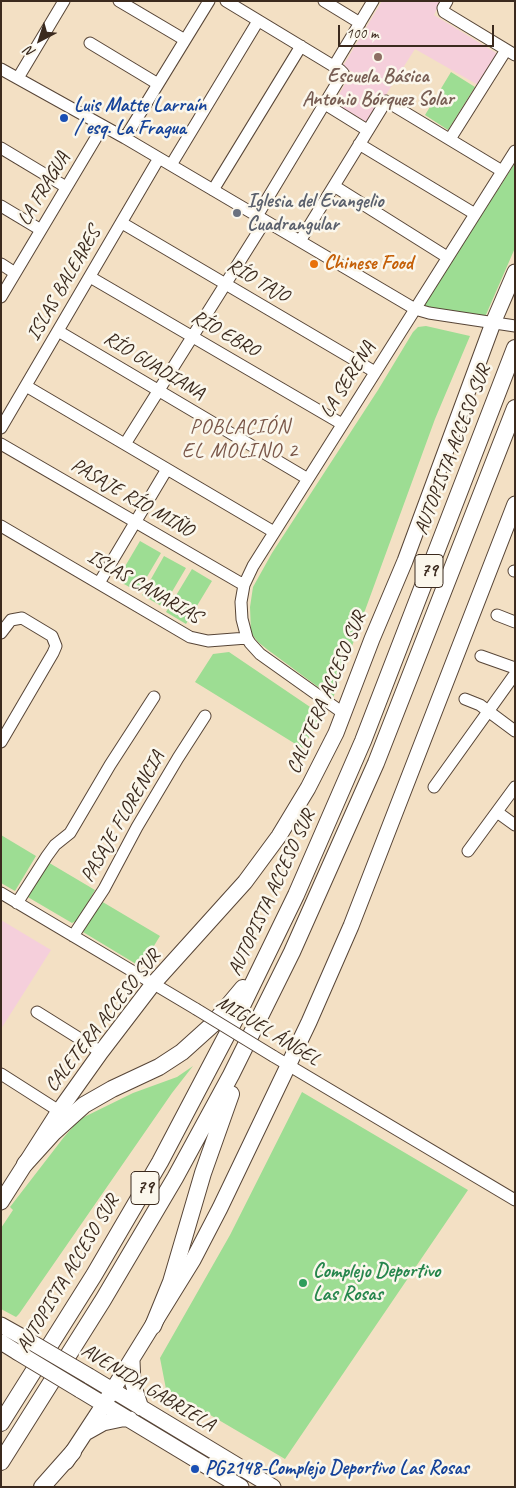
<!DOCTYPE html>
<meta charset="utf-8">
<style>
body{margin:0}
#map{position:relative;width:516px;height:1488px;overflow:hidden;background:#f3e0c4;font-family:Caveat,sans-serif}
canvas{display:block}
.frame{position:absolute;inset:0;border:2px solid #3b2a1e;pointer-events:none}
.north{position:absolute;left:15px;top:15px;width:50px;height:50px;-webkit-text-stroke:4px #fbf7ec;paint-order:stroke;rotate:220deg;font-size:14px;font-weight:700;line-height:20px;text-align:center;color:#3b2a1e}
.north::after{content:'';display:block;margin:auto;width:18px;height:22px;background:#3b2a1e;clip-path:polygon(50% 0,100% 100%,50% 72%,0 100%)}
.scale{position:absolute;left:338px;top:25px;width:156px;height:22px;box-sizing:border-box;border:2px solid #3b2a1e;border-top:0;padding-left:6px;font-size:15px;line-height:18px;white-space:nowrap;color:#3b2a1e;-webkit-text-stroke:4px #fbf7ec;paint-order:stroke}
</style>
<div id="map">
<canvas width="516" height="1488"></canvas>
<div class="frame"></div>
<div class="north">N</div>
<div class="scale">100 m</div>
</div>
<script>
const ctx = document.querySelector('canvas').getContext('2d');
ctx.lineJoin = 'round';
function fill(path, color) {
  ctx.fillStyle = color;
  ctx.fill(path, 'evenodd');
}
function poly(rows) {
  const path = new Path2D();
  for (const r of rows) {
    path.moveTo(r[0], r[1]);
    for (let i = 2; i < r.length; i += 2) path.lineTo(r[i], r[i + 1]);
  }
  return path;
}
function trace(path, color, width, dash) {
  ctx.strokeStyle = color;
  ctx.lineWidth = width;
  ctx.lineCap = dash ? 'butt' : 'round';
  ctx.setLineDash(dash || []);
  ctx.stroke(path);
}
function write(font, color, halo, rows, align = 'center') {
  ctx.font = font + ' Caveat,sans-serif';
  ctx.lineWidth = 5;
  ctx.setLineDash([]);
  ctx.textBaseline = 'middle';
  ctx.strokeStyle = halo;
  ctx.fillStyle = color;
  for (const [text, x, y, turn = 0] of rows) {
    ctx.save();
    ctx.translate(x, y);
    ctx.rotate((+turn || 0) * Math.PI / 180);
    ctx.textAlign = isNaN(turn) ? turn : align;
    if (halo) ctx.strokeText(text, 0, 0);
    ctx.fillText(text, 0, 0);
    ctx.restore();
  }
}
fill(poly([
 [382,1,441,1,434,15,498,54,478,85,415,49,368,123,334,103,352,72,343,66],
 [1,920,51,950,1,1029]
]), '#f5cfdb');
fill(poly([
 [451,72,475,87,448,130,425,115],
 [515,163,515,248,485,317,426,309,424,305],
 [426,326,470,336,435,419,333,698,268,650,258,642,251,633,250,607,253,587,272,553,378,390,413,332,418,327],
 [140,541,161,553,138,592,117,580],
 [164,556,186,568,163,607,142,595],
 [192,569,212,581,186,624,166,612],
 [229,652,316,711,321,718,302,748,195,682,213,654],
 [1,835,36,856,15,891,1,883],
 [46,861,95,890,78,920,72,923,26,896],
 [101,901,160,936,141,967,83,932],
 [193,1066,172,1093,19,1314,16,1317,1,1309,1,1228,13,1210,10,1207,64,1137,80,1119,133,1093,177,1077],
 [302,1092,468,1190,285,1459,166,1389,160,1358,230,1235]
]), '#9ddd93');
const minor = poly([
 [119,1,185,40],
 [226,1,340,70,343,73,257,216],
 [324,1,360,23],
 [447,1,443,8,444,12,515,55],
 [90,43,158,84],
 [334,66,373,1],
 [1,69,125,138,415,309,429,313,515,326],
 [18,78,64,1],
 [325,104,367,130],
 [125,138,209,1],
 [450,139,506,50],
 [359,144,475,214],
 [1,148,66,187],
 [171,165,258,21],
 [334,186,447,257],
 [213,190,301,46],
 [1,206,41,230],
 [122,223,375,372],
 [300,241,386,101,502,171],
 [1,264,15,273],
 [90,277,342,424],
 [1,297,103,126],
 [58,331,308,479],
 [26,386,274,532],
 [1,428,159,158],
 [1,444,244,585],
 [125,444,265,221],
 [1,526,190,637,208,641,247,638],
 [514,571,515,571],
 [99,583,167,469],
 [497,615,515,622],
 [1,633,11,620,22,618,52,636,56,646,53,653,1,742],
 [481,656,515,668],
 [465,699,480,705,515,731],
 [343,713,260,654,250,643,247,638,242,619,241,602,244,585,253,566,515,151],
 [434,787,515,674],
 [497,812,515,825],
 [468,851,515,787],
 [1,893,196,1009],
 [17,903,47,856,55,845,70,833,110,765,154,697],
 [73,936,104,889,137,827,178,758,205,716],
 [37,1012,101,1052],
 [273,1056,515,1200],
 [1,1074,59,1111]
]);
const major = poly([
 [1,1202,59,1111,101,1052,153,984,245,882,279,836,308,788,336,733,372,639,405,561,493,323,515,272],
 [1,1325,26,1339],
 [1,1342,17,1352],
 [132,1361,133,1384,141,1408],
 [89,1376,273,1487],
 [80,1390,241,1487],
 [87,1432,103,1423,122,1419,130,1419],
 [66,1462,104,1404,193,1260,220,1208,309,1022,351,926,515,504]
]);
const highway = poly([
 [25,1164,54,1132,84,1105,112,1089,159,1067,182,1052,212,1025,243,988],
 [153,1326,171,1282,203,1173,231,1094],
 [1,1423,94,1275,160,1162,241,1008,296,895,363,741,515,348],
 [1,1462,103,1300,175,1178,231,1075,292,952,376,763,515,408],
 [42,1487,73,1452]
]);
trace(minor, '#574537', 13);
trace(major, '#574537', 17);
trace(highway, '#574537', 18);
trace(minor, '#fff', 11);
trace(major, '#fff', 15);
trace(highway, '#fff', 16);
const minorBridge = poly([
 [196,1009,273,1056]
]);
const majorBridge = poly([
 [26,1339,89,1376],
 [17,1352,80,1390]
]);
trace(minorBridge, '#574537', 13, []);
trace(majorBridge, '#574537', 17, []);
trace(minorBridge, '#fff', 11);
trace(majorBridge, '#fff', 15);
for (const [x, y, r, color] of [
 [378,57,5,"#8d6e63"],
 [64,118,5,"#1a4fb4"],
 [237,213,5,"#6b7280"],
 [314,264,5,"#e8710a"],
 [303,1283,5,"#2e9e5b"],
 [195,1469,5,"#1a4fb4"]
]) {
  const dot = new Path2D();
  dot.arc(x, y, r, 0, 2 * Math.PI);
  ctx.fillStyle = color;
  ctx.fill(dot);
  trace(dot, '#fbf7ec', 2);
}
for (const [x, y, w] of [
 [429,571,28],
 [145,1188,28]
]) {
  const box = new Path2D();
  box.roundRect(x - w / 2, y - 16.5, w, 33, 4);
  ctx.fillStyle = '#fbf7ec';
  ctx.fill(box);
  trace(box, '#3b2a1e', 1);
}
write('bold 19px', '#3b2a1e', null, [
 ["79",429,571],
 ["79",145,1188]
]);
write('bold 20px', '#785e54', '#fbf7ec', [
 ["Escuela Básica",378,77],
 ["Antonio Bórquez Solar",378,100]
]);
write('bold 20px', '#164399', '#fbf7ec', [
 ["Luis Matte Larraín",74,106],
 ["/ esq. La Fragua",74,129],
 ["PG2148-Complejo Deportivo Las Rosas",205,1469]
], 'left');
write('20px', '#3b2a1e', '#fbf7ec', [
 ["LA FRAGUA",44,189,-59],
 ["RÍO TAJO",258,281,30],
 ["ISLAS BALEARES",64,284,-60],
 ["RÍO EBRO",225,334,30],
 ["RÍO GUADIANA",154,366,31],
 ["LA SERENA",348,380,-58],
 ["AUTOPISTA ACCESO SUR",453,450,-69],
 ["PASAJE RÍO MIÑO",132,498,30],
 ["ISLAS CANARIAS",144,587,30],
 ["CALETERA ACCESO SUR",327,693,-67],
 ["PASAJE FLORENCIA",123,817,-60],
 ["AUTOPISTA ACCESO SUR",272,893,-65],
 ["CALETERA ACCESO SUR",103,1021,-52],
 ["MIGUEL ÁNGEL",268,1031,31],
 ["AUTOPISTA ACCESO SUR",68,1274,-59],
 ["AVENIDA GABRIELA",148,1388,31]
]);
write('bold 20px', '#5b616d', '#fbf7ec', [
 ["Iglesia del Evangelio",247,202],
 ["Cuadrangular",247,225]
], 'left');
write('bold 20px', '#c56008', '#fbf7ec', [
 ["Chinese Food",324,264]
], 'left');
write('bold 20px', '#27864d', '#fbf7ec', [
 ["Complejo Deportivo",313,1272],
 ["Las Rosas",313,1295]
], 'left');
ctx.letterSpacing = '1px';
write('21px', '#795648', '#fbf7ec', [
 ["POBLACIÓN",240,427],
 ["EL MOLINO 2",240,451]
]);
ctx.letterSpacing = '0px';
</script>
